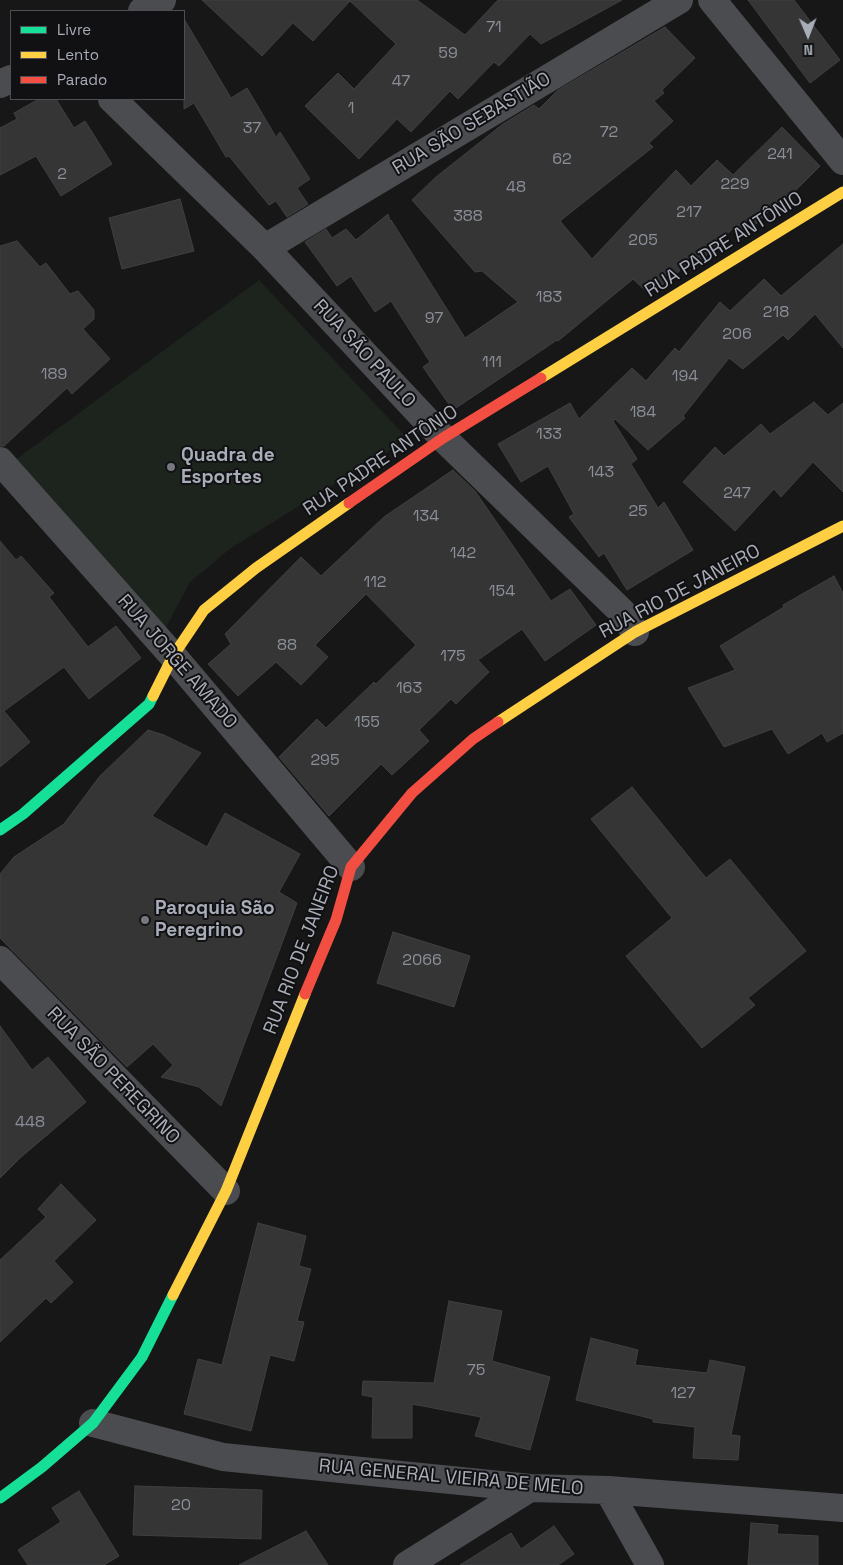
<!DOCTYPE html>
<meta charset="utf-8">
<style>
body{margin:0}
#map{position:relative;width:843px;height:1565px;overflow:hidden;background:#171717;font-family:"Space Grotesk",sans-serif}
canvas{display:block}
.legend{position:absolute;left:10px;top:10px;width:175px;height:90px;box-sizing:border-box;background:#111113;border:1px solid #4d4f55;margin:0;padding:6px 9px;list-style:none;font-size:15px;color:#a8adb8}
.legend li{display:flex;align-items:center;gap:10px;height:25px}
.legend b{width:25px;border:1px solid #4d4f55}
.north{position:absolute;left:783px;top:10px;width:50px;height:50px;-webkit-text-stroke:4px #111113;paint-order:stroke;rotate:179deg;font-size:14px;font-weight:700;line-height:20px;text-align:center;color:#a8adb8}
.north::after{content:'';display:block;margin:auto;width:18px;height:22px;background:#a8adb8;clip-path:polygon(50% 0,100% 100%,50% 72%,0 100%)}
</style>
<div id="map">
<canvas width="843" height="1565"></canvas>
<ul class="legend">
<li><b style="height:6px;background:#16e098"></b>Livre</li>
<li><b style="height:6px;background:#ffcf43"></b>Lento</li>
<li><b style="height:6px;background:#f24e42"></b>Parado</li>
</ul>
<div class="north">N</div>
</div>
<script>
const ctx = document.querySelector('canvas').getContext('2d');
ctx.lineJoin = 'round';
function fill(path, color) {
  ctx.fillStyle = color;
  ctx.fill(path, 'evenodd');
}
function poly(rows) {
  const path = new Path2D();
  for (const r of rows) {
    path.moveTo(r[0], r[1]);
    for (let i = 2; i < r.length; i += 2) path.lineTo(r[i], r[i + 1]);
  }
  return path;
}
function trace(path, color, width, dash) {
  ctx.strokeStyle = color;
  ctx.lineWidth = width;
  ctx.lineCap = dash ? 'butt' : 'round';
  ctx.setLineDash(dash || []);
  ctx.stroke(path);
}
function write(font, color, halo, rows, align = 'center') {
  ctx.font = font + ' "Space Grotesk",sans-serif';
  ctx.lineWidth = 4;
  ctx.setLineDash([]);
  ctx.textBaseline = 'middle';
  ctx.strokeStyle = halo;
  ctx.fillStyle = color;
  for (const [text, x, y, turn = 0] of rows) {
    ctx.save();
    ctx.translate(x, y);
    ctx.rotate((+turn || 0) * Math.PI / 180);
    ctx.textAlign = isNaN(turn) ? turn : align;
    if (halo) ctx.strokeText(text, 0, 0);
    ctx.fillText(text, 0, 0);
    ctx.restore();
  }
}
fill(poly([
 [259,280,408,439,231,548,190,582,163,633,14,461]
]), '#1d241e');
const building = poly([
 [202,0,417,0,465,35,498,0,622,0,541,44,530,34,499,66,494,62,458,99,450,91,411,132,397,119,359,159,305,106,338,73,354,89,396,44,350,1,313,41,293,23,262,56,202,0],
 [748,0,794,0,840,60,810,83,748,0],
 [184,19,231,98,247,88,276,137,280,132,310,179,297,188,308,204,287,217,276,201,269,205,229,156,226,157,194,103,184,109,184,19],
 [665,27,695,58,662,90,664,93,654,101,673,121,649,143,653,147,560,221,592,259,676,170,691,186,717,160,733,175,782,127,820,166,784,202,781,199,748,232,742,235,734,227,702,260,696,264,690,259,672,279,648,293,633,279,558,341,557,340,453,410,423,367,430,362,391,301,375,312,351,276,337,286,305,242,326,229,332,238,346,229,356,240,388,214,390,221,391,220,465,338,518,302,482,271,475,272,412,200,436,177,503,124,534,105,539,109,558,90,665,27],
 [39,99,56,99,74,128,85,121,112,164,61,196,36,156,0,175,0,128,17,119,14,113,39,99],
 [180,199,194,251,122,269,109,218,180,199],
 [17,241,40,267,46,263,70,294,78,291,94,310,94,319,83,329,110,359,72,394,67,388,4,446,0,446,0,246,17,241],
 [843,244,843,348,815,314,788,340,783,335,743,369,729,358,683,416,685,418,648,450,615,419,613,421,637,459,631,464,658,508,664,502,693,550,627,590,604,553,599,557,569,517,574,514,548,466,521,482,498,444,570,403,579,419,632,368,646,381,675,348,679,352,720,302,730,311,764,279,781,296,843,244],
 [814,402,828,415,843,403,843,492,813,462,781,497,774,489,735,531,683,482,715,447,724,456,761,424,770,434,814,402],
 [453,470,475,491,551,601,570,589,596,625,545,661,522,629,478,660,489,672,456,704,451,699,419,730,429,741,392,775,381,764,329,816,279,757,317,719,326,728,374,682,376,684,416,645,366,594,315,645,328,657,301,685,276,662,238,696,208,664,231,644,225,634,301,557,321,576,384,517,453,470],
 [0,541,16,560,21,556,54,593,49,597,88,647,116,626,141,658,89,699,64,667,4,711,30,742,0,767,0,541],
 [834,576,843,593,843,733,827,742,822,733,788,754,772,729,724,747,688,688,735,670,720,646,784,607,783,605,834,576],
 [148,730,164,735,201,753,152,816,207,847,225,813,300,854,279,892,297,903,221,1106,199,1087,161,1077,173,1065,153,1044,127,1067,0,938,0,874,14,857,64,824,100,776,148,730],
 [632,787,706,878,730,859,806,951,748,998,755,1005,702,1048,626,956,672,918,591,819,632,787],
 [393,932,470,956,454,1007,377,983,393,932],
 [0,1026,32,1070,48,1057,86,1102,20,1158,0,1178,0,1026],
 [61,1184,96,1220,54,1261,73,1282,51,1303,46,1298,0,1342,0,1260,46,1217,38,1209,61,1184],
 [258,1223,306,1236,299,1266,311,1269,297,1321,304,1322,294,1361,270,1355,251,1431,184,1414,198,1359,222,1365,258,1223],
 [449,1301,502,1311,492,1361,550,1377,530,1450,475,1436,481,1417,412,1404,412,1438,372,1438,373,1397,362,1395,363,1381,434,1383,449,1301],
 [591,1338,638,1350,635,1365,707,1373,710,1360,745,1367,731,1435,740,1436,738,1460,693,1458,695,1427,653,1422,653,1419,576,1400,591,1338],
 [135,1486,262,1490,261,1539,133,1535,135,1486],
 [79,1491,119,1556,104,1565,28,1565,18,1550,61,1522,52,1508,79,1491],
 [751,1523,778,1525,777,1534,818,1536,818,1565,748,1565,751,1523],
 [554,1526,574,1554,558,1565,460,1565,511,1533,521,1549,554,1526],
 [306,1531,328,1565,239,1565,306,1531]
]);
fill(building, '#353536');
trace(building, '#3f4043', 1);
trace(poly([
 [712,0,843,161],
 [142,11,162,0],
 [0,84,11,79],
 [112,99,265,248,443,438,622,612,635,632],
 [265,248,679,0],
 [0,461,173,656,351,867],
 [0,960,226,1191],
 [93,1423,223,1457,530,1488,608,1490,843,1508],
 [608,1490,650,1565],
 [407,1565,530,1488]
]), '#4b4c50', 28);
trace(poly([
 [0,830,23,814,149,704,153,696],
 [0,1498,42,1467,93,1423,142,1357,173,1295]
]), '#16e098', 11);
trace(poly([
 [541,378,843,192],
 [153,696,173,656,204,610,256,568,349,503],
 [498,722,635,632,843,526],
 [173,1295,226,1191,305,994]
]), '#ffcf43', 11);
trace(poly([
 [349,503,443,438,541,378],
 [305,994,336,920,351,867,412,793,473,739,498,722]
]), '#f24e42', 11);
for (const [x, y, r, color] of [
 [171,467,5,"#757880"],
 [145,920,5,"#757880"]
]) {
  const dot = new Path2D();
  dot.arc(x, y, r, 0, 2 * Math.PI);
  ctx.fillStyle = color;
  ctx.fill(dot);
  trace(dot, '#111113', 2);
}
write('16px', '#8b8f98', null, [
 ["71",494,28],
 ["59",448,54],
 ["47",401,82],
 ["1",351,109],
 ["37",252,129],
 ["72",609,133],
 ["241",780,155],
 ["62",562,160],
 ["2",62,175],
 ["229",735,185],
 ["48",516,188],
 ["217",689,213],
 ["388",468,217],
 ["205",643,241],
 ["183",549,298],
 ["218",776,313],
 ["97",434,319],
 ["206",737,335],
 ["111",492,363],
 ["189",54,375],
 ["194",685,377],
 ["184",643,413],
 ["133",549,435],
 ["143",601,473],
 ["247",737,494],
 ["25",638,512],
 ["134",426,517],
 ["142",463,554],
 ["112",375,583],
 ["154",502,592],
 ["88",287,646],
 ["175",453,657],
 ["163",409,689],
 ["155",367,723],
 ["295",325,761],
 ["2066",422,961],
 ["448",30,1123],
 ["75",476,1371],
 ["127",683,1394],
 ["20",181,1506]
]);
write('19px', '#a8adb8', '#111113', [
 ["RUA SÃO SEBASTIÃO",472,124,-31],
 ["RUA PADRE ANTÔNIO",724,245,-32],
 ["RUA SÃO PAULO",364,354,47],
 ["RUA PADRE ANTÔNIO",381,461,-34],
 ["RUA RIO DE JANEIRO",680,592,-28],
 ["RUA JORGE AMADO",177,662,49],
 ["RUA RIO DE JANEIRO",302,950,-69],
 ["RUA SÃO PEREGRINO",113,1076,46],
 ["RUA GENERAL VIEIRA DE MELO",451,1478,5]
]);
write('bold 19px', '#a8adb8', '#111113', [
 ["Quadra de",181,456],
 ["Esportes",181,478],
 ["Paroquia São",155,909],
 ["Peregrino",155,931]
], 'left');
</script>
